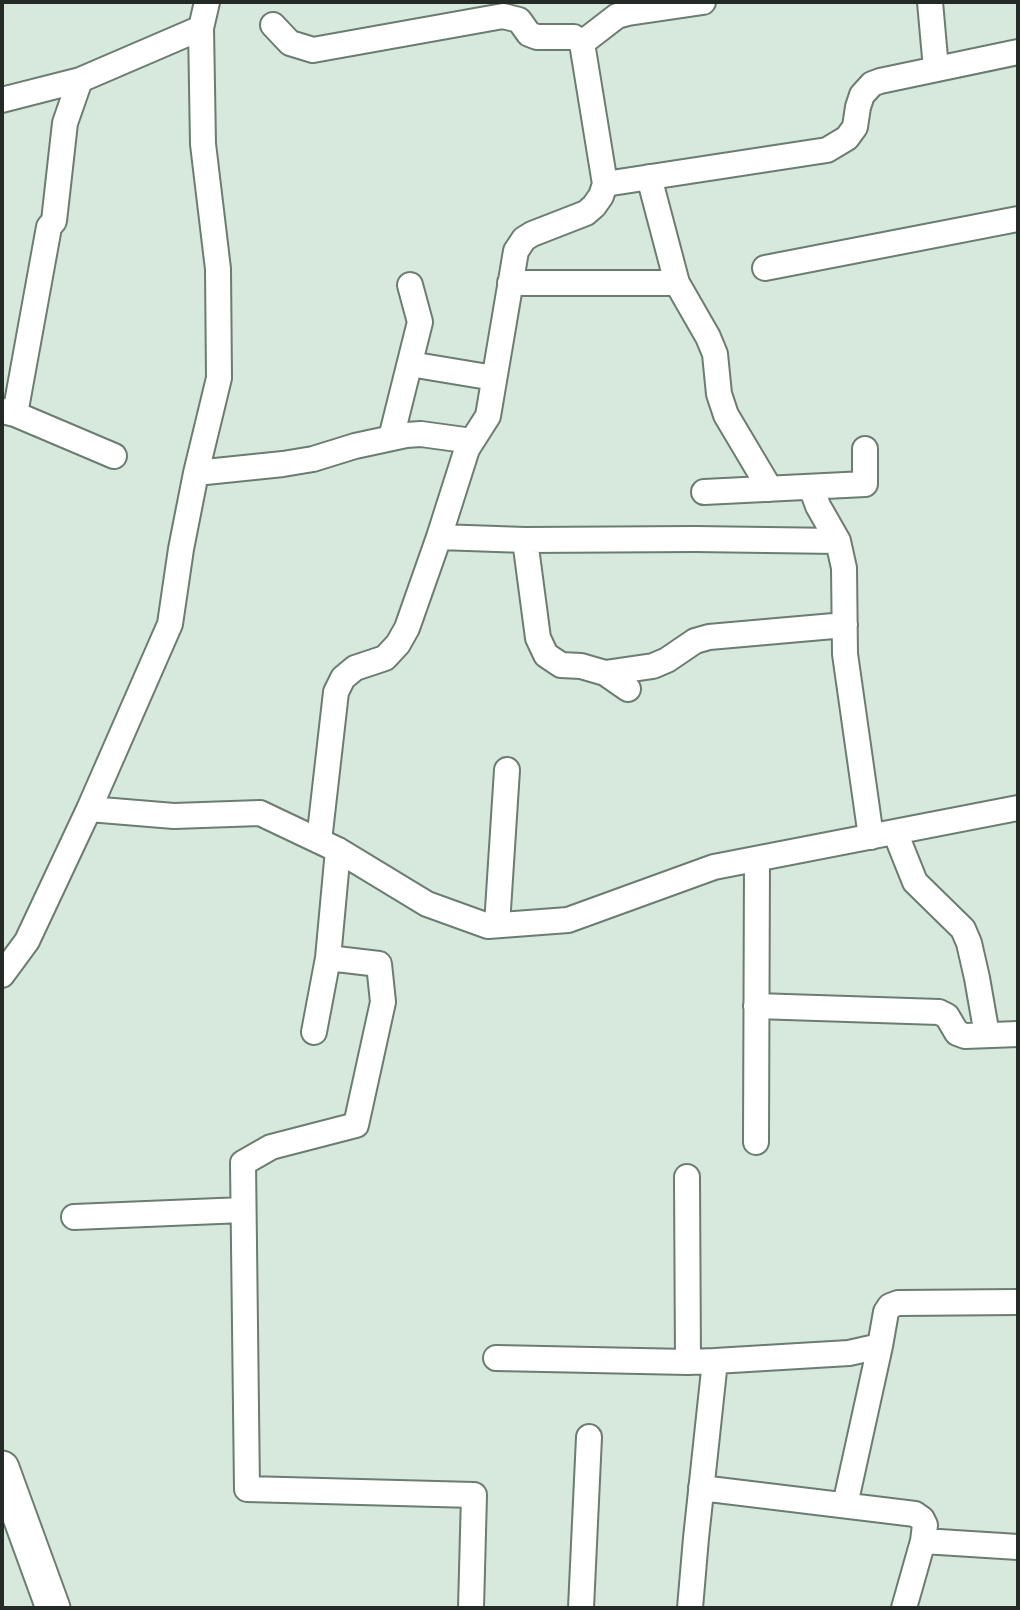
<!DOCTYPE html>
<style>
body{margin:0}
#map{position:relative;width:1020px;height:1610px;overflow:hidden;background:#d6e9dc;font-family:Ubuntu,sans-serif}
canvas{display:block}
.frame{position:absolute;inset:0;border:4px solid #242b26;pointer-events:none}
</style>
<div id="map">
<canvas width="1020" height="1610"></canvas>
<div class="frame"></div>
</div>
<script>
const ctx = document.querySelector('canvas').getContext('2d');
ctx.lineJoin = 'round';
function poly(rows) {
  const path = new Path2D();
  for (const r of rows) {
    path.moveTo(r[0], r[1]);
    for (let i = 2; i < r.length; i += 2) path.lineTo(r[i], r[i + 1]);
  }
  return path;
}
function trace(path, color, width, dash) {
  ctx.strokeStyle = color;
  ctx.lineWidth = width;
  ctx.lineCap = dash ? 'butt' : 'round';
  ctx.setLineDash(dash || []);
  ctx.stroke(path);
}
const street = poly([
 [930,2,936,69],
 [273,25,290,43,313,50,503,16,519,20,529,34,537,37,574,37,582,43,605,184,827,150,847,138,855,127,858,107,862,95,872,84,880,81,1018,52],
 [582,43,617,16,628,13,703,2],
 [2,100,80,80,201,28],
 [649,177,677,283,708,337,715,354,719,394,726,415,770,489],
 [765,268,1018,219],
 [510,283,677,283],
 [410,364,494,378],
 [2,411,15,414,114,456],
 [15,414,49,227,54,221,65,123,80,80],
 [391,438,420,322,410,285],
 [196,473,283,464,313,459,355,446,406,435,421,434,472,441],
 [811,487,818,506,838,541,844,568,845,654,871,837],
 [704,492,865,484,865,449],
 [439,537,525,540,695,539,838,541],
 [525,540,538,638,546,655,561,665,581,666,605,673,628,689],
 [605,673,653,666,667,660,695,641,709,637,845,625],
 [89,809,174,816,260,813,338,850,427,904,488,926,568,920,714,867,1018,808],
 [895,832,915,882,963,929,969,943,977,978,987,1035],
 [319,841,336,692,343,678,355,668,385,658,398,644,407,628,439,537,467,449,488,416,516,251,524,239,532,234,586,213,594,206,601,196,605,184],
 [497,925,507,770],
 [328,958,379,964,383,1002,356,1125,271,1147,243,1163,247,1489,474,1495,471,1608],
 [2,975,27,941,89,809,170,624,181,549,196,473,219,378,218,269,203,144,201,28,207,2],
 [756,1006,939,1012,947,1016,957,1033,965,1036,1018,1034],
 [314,1032,328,958,338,850],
 [756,1142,757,859],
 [687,1177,688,1362,715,1361,696,1538,690,1608],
 [74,1217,243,1210],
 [496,1358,688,1362],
 [715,1361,849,1353,880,1346],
 [701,1488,915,1514,922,1519,925,1525,923,1541,904,1608],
 [845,1505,880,1346,886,1312,890,1306,898,1303,1018,1302],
 [923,1541,1018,1547],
 [581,1608,589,1437]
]);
const secondary = poly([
 [2,1468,53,1608]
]);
trace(street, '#6b7c70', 28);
trace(secondary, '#6b7c70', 37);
trace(street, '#fff', 24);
trace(secondary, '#fff', 33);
</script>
